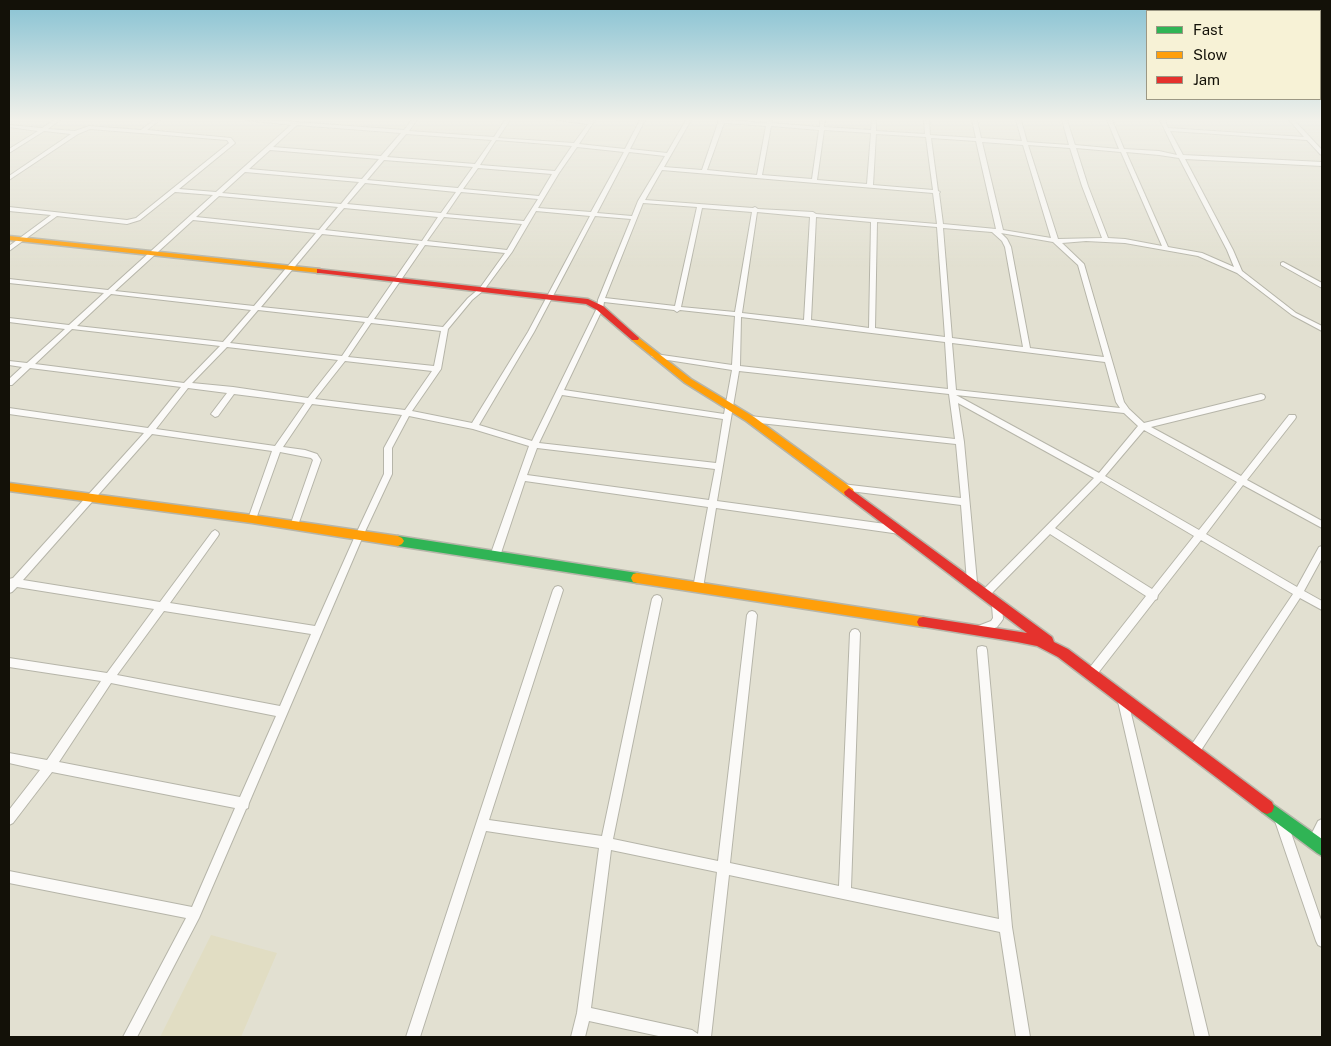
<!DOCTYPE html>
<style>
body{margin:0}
#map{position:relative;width:1331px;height:1046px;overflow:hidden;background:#e2e0d1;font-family:"Public Sans",sans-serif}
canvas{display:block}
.frame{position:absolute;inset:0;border:10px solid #131108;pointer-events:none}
.legend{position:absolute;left:1146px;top:10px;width:175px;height:90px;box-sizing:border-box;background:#f7f2d6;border:1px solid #9c9884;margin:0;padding:6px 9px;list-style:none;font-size:15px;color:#131108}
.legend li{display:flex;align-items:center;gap:10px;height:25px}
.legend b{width:25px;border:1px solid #9c9884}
</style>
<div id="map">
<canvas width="1331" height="1046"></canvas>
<div class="frame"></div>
<ul class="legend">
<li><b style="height:6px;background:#30b455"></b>Fast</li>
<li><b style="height:6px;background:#ff9f0a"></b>Slow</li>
<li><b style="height:6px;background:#e5322d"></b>Jam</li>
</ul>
</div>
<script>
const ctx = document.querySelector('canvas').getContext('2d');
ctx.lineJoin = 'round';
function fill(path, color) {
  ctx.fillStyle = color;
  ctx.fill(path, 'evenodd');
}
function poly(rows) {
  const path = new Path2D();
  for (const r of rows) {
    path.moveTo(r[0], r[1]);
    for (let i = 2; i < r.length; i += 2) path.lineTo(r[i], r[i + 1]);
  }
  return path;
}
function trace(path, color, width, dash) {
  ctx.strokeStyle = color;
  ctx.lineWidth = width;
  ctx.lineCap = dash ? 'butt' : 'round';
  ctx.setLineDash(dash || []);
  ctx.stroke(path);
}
fill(poly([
 [211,935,277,953,241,1037,160,1037]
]), '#e1ddc3');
const street = poly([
 [54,120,60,120,48,129,75,131,89,126,141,130,154,120,160,120,147,130,231,138,235,143,234,144,179,189,216,192,291,125,246,120,296,122,404,130,412,120,417,120,409,131,494,137,505,120,510,120,498,138,574,143,588,124,557,120,595,120,579,144,625,149,640,120,645,120,630,149,667,153,686,120,691,120,664,167,702,170,719,120,767,123,767,120,772,120,772,123,820,127,820,120,825,120,824,127,871,130,872,120,876,120,876,131,925,134,924,120,929,120,930,135,976,138,972,120,977,120,981,138,1022,141,1016,120,1021,120,1027,142,1069,145,1062,120,1067,120,1075,145,1119,149,1107,120,1112,120,1124,149,1159,151,1177,155,1160,120,1165,120,1168,128,1304,137,1289,120,1294,120,1322,150,1322,155,1320,154,1307,140,1170,131,1183,155,1322,162,1322,166,1185,159,1233,250,1242,271,1296,313,1322,326,1322,331,1292,315,1237,273,1198,256,1125,243,1086,241,1062,243,1084,264,1124,402,1129,409,1144,423,1261,394,1264,395,1265,397,1264,399,1261,400,1151,427,1241,476,1289,415,1295,415,1296,417,1295,419,1247,480,1322,521,1322,528,1243,485,1206,534,1297,587,1319,547,1322,546,1322,558,1304,591,1322,601,1322,610,1300,598,1198,755,1194,756,1190,755,1189,751,1190,747,1293,594,1201,540,1158,595,1157,599,1155,600,1095,677,1091,679,1087,677,1086,674,1087,671,1146,596,1050,534,992,593,1002,604,1003,619,1001,622,997,627,981,633,978,632,976,629,978,626,991,621,993,618,992,606,983,596,981,593,983,590,1094,478,958,403,964,442,977,582,975,585,972,586,969,585,967,582,961,505,842,490,838,487,842,484,961,498,956,444,750,422,746,419,750,416,955,439,949,394,739,371,717,501,900,526,903,528,904,530,903,532,900,534,716,508,703,588,701,591,698,592,695,591,693,588,708,507,525,481,500,556,498,559,492,559,490,556,529,446,473,429,409,416,392,448,392,474,363,536,249,803,248,808,246,809,199,918,137,1037,123,1037,186,918,9,883,9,871,192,907,235,808,52,772,13,823,9,825,9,810,40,770,9,763,9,753,47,760,101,681,9,667,9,658,107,673,154,609,17,587,12,592,9,593,9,579,13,578,144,433,9,414,9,408,148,428,181,387,30,368,12,385,9,385,9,379,22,367,9,365,9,361,27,363,65,329,9,322,9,318,69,325,104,293,9,283,9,279,108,290,213,195,175,192,140,220,127,224,57,216,9,251,9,246,51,215,9,211,9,207,127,220,136,218,229,143,227,140,90,129,78,134,9,180,9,176,71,134,44,131,9,153,9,149,38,131,9,127,9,125,42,128,54,120],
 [724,123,766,126,757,175,707,170,724,123],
 [297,125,401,133,381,156,273,147,297,125],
 [771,126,819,130,812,179,762,175,771,126],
 [824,130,871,133,867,184,817,180,824,130],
 [406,134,492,140,475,164,387,157,406,134],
 [876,134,926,137,933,190,873,185,876,134],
 [931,138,976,141,996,229,943,224,939,193,940,192,938,191,931,138],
 [496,140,572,146,555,171,480,165,496,140],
 [982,142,1023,145,1051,238,1003,230,982,142],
 [1028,145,1070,148,1082,186,1102,238,1058,239,1028,145],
 [577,147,624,152,591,212,538,208,559,173,577,147],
 [1076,148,1121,152,1162,246,1125,239,1108,238,1088,186,1076,148],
 [270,150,379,159,362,179,249,169,270,150],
 [629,152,665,156,638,201,632,216,597,213,629,152],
 [1126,152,1159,155,1179,158,1227,250,1234,267,1202,253,1168,247,1126,152],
 [384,160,473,167,458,188,367,180,384,160],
 [478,168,552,174,539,196,463,189,478,168],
 [662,170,933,193,937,224,816,214,813,212,758,209,755,207,753,208,645,200,662,170],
 [245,172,359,182,341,204,222,193,245,172],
 [365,183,456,192,441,213,347,204,365,183],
 [461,192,538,199,524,221,446,214,461,192],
 [219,196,338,207,319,230,196,217,219,196],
 [643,203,697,207,675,306,605,298,643,203],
 [344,208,438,217,422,241,325,230,344,208],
 [702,208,752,212,735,312,681,307,702,208],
 [536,211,590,216,528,332,472,423,412,411,441,369,448,329,472,300,484,290,512,252,536,211],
 [757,212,810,217,804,320,742,313,757,212],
 [595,216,631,219,598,300,597,308,532,441,479,425,534,332,595,216],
 [444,217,522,224,507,250,427,241,444,217],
 [816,217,871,222,869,328,811,320,816,217],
 [193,220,316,233,254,306,115,291,193,220],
 [877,222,937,227,945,337,875,328,877,222],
 [943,228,992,232,1002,241,1005,247,1023,347,952,338,943,228],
 [1001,233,1053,242,1078,265,1104,357,1030,348,1011,247,1007,239,1001,233],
 [322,234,419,244,368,318,261,307,322,234],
 [425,245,505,253,480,288,468,298,443,327,374,319,425,245],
 [111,294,251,310,223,342,77,326,111,294],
 [604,302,674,310,677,312,680,310,735,316,732,365,655,354,651,356,655,358,732,370,724,414,564,390,603,308,604,302],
 [258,310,365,322,342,356,230,343,258,310],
 [741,317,945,342,948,389,740,366,741,317],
 [371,323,441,331,434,366,348,357,371,323],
 [72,329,220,346,184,383,35,364,72,329],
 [952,343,1105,362,1116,402,1120,408,956,390,952,343],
 [227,347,338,360,308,398,233,387,192,383,227,347],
 [345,361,432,371,405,410,315,399,345,361],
 [188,388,227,393,211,414,215,417,218,416,234,394,305,403,275,446,156,429,188,388],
 [562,395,723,419,716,463,539,443,562,395],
 [956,395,1124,413,1138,426,1099,473,956,395],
 [312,404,402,415,384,448,384,474,355,536,315,626,170,603,218,536,219,534,218,532,215,530,212,532,160,602,23,580,152,434,272,451,248,519,249,521,252,522,255,521,256,519,280,452,311,458,313,460,290,526,291,528,294,529,297,528,321,460,317,454,305,450,283,447,312,404],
 [1144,430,1237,482,1199,530,1105,476,1144,430],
 [537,448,715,469,709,500,527,475,537,448],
 [1101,481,1194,536,1152,589,1055,528,1101,481],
 [164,611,311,634,280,706,117,675,164,611],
 [111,683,276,716,240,797,59,762,111,683],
 [1283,262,1322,283,1322,288,1281,265,1281,263,1283,262],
 [558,586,561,587,563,590,489,820,602,836,652,599,654,596,657,595,660,596,662,599,613,839,718,861,747,615,749,612,752,611,755,612,757,615,730,863,839,886,850,633,852,630,855,629,858,630,860,633,851,888,999,919,977,650,978,647,982,646,986,647,987,650,1012,927,1030,1037,1016,1037,1000,932,729,875,711,1037,663,1037,589,1021,585,1037,571,1037,577,1013,599,848,486,831,420,1037,406,1037,553,590,555,587,558,586],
 [611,850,717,872,698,1034,692,1030,591,1008,611,850],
 [1122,692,1126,694,1127,697,1209,1037,1195,1037,1117,697,1118,694,1122,692],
 [1281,815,1285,817,1287,821,1322,923,1322,947,1318,945,1316,941,1275,821,1277,817,1281,815],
 [1322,819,1322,837,1318,845,1314,847,1310,845,1308,841,1318,821,1322,819]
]);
const fast = poly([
 [398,536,637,573,641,574,643,578,641,582,637,583,398,546,394,544,392,541,394,538,398,536],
 [1267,800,1322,839,1322,856,1317,853,1262,812,1260,807,1262,802,1267,800]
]);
const slow = poly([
 [9,236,320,269,324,271,320,273,9,240,9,236],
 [635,335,691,379,754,417,853,489,854,492,853,495,845,495,746,421,685,383,632,340,632,336,635,335],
 [9,483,252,515,398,536,402,538,404,541,402,544,398,546,252,523,9,491,9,483],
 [637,573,923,617,927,618,929,622,927,626,923,627,637,583,633,582,631,578,633,574,637,573]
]);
const jam = poly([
 [317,269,588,299,603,306,639,338,638,340,632,340,597,310,586,304,320,273,317,273,317,269],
 [849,488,1052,637,1054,642,1068,649,1272,802,1274,807,1272,812,1267,814,1262,812,1058,657,1037,646,1017,642,919,626,917,622,919,618,923,617,1027,633,845,495,844,492,849,488]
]);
trace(street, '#b6b5a9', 2);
trace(fast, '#b6b5a9', 3);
trace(slow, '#b6b5a9', 3);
trace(jam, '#b6b5a9', 3);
fill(street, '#fbfaf8');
fill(fast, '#30b455');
fill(slow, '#ff9f0a');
fill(jam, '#e5322d');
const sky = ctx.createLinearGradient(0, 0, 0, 267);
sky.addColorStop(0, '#87c2d3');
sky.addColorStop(0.45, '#f2f1ea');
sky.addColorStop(1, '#f2f1ea00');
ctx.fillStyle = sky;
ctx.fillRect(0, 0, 1331, 267);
</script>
